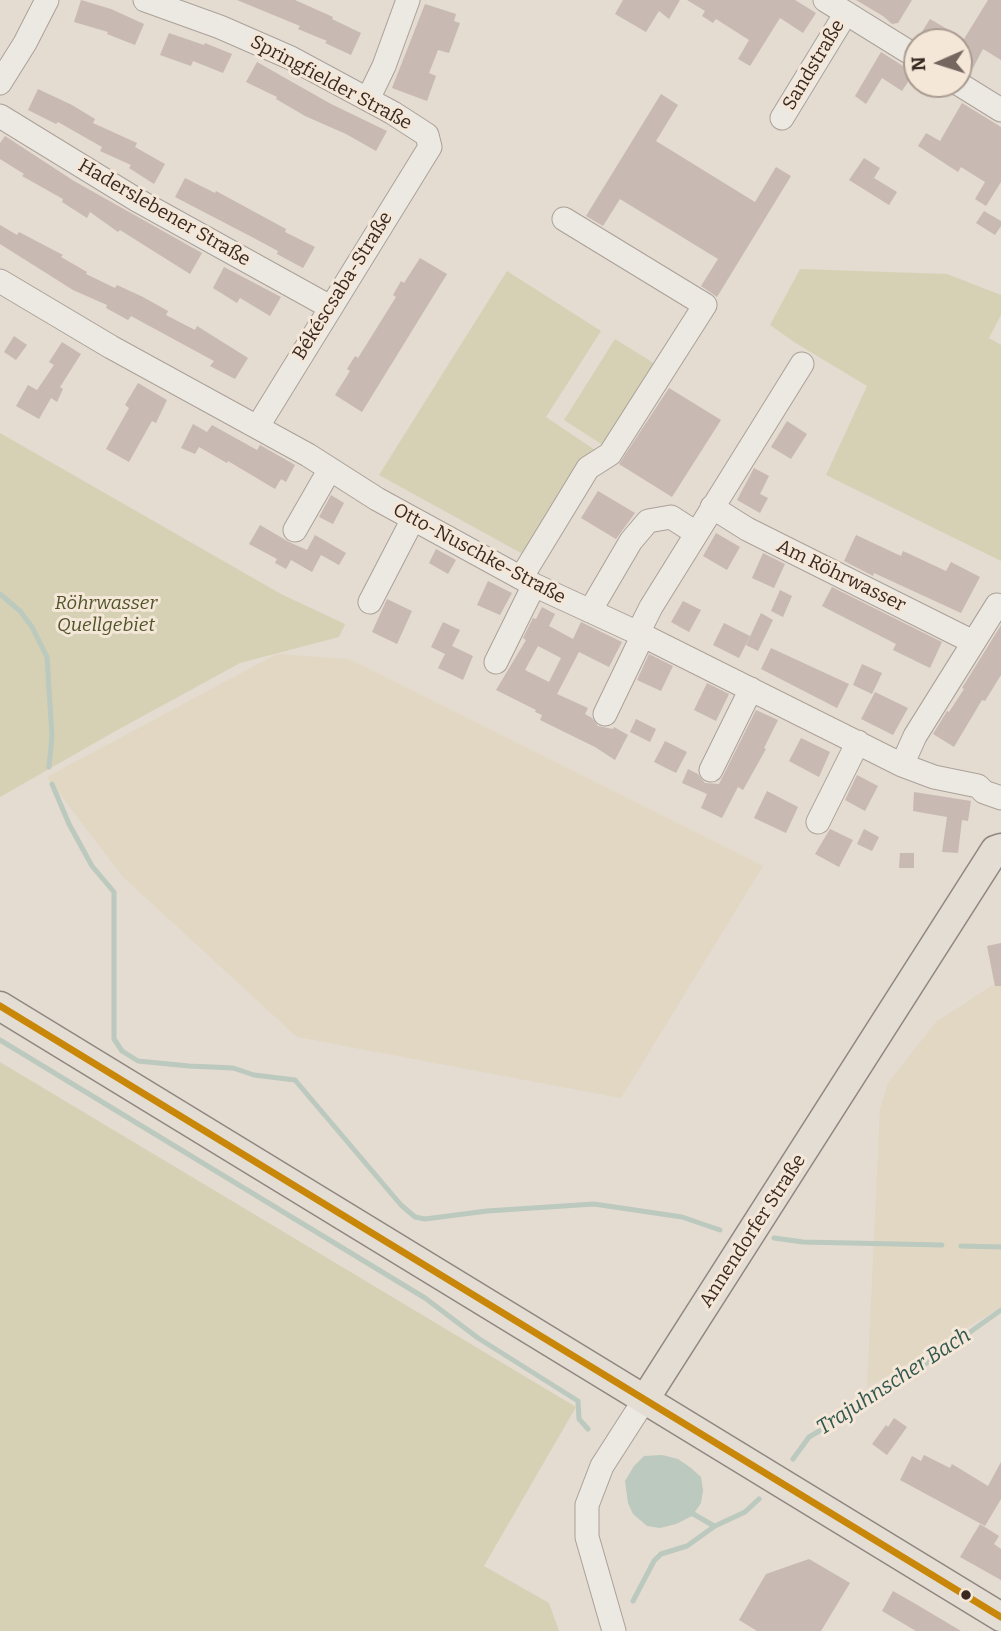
<!DOCTYPE html>
<meta charset="utf-8">
<style>
body{margin:0}
#map{position:relative;width:1001px;height:1631px;overflow:hidden;background:#e4dbd1;font-family:Bitter,serif}
canvas{display:block}
.north{position:absolute;left:903px;top:28px;width:70px;height:70px;box-sizing:border-box;background:#f4e7d8;border:2px solid #a99b8f;border-radius:50%;rotate:267deg;font-size:19px;font-weight:700;line-height:28px;text-align:center;color:#392921}
.north::after{content:'';display:block;margin:auto;width:24px;height:32px;background:#75675f;clip-path:polygon(50% 0,100% 100%,50% 72%,0 100%)}
</style>
<div id="map">
<canvas width="1001" height="1631"></canvas>
<div class="north">N</div>
</div>
<script>
const ctx = document.querySelector('canvas').getContext('2d');
ctx.lineJoin = 'round';
function fill(path, color) {
  ctx.fillStyle = color;
  ctx.fill(path, 'evenodd');
}
function poly(rows) {
  const path = new Path2D();
  for (const r of rows) {
    path.moveTo(r[0], r[1]);
    for (let i = 2; i < r.length; i += 2) path.lineTo(r[i], r[i + 1]);
  }
  return path;
}
function trace(path, color, width, dash) {
  ctx.strokeStyle = color;
  ctx.lineWidth = width;
  ctx.lineCap = dash ? 'butt' : 'round';
  ctx.setLineDash(dash || []);
  ctx.stroke(path);
}
function write(font, color, halo, rows, align = 'center') {
  ctx.font = font + ' Bitter,serif';
  ctx.lineWidth = 6;
  ctx.setLineDash([]);
  ctx.textBaseline = 'middle';
  ctx.strokeStyle = halo;
  ctx.fillStyle = color;
  for (const [text, x, y, turn = 0] of rows) {
    ctx.save();
    ctx.translate(x, y);
    ctx.rotate((+turn || 0) * Math.PI / 180);
    ctx.textAlign = isNaN(turn) ? turn : align;
    if (halo) ctx.strokeText(text, 0, 0);
    ctx.fillText(text, 0, 0);
    ctx.restore();
  }
}
fill(poly([
 [277,654,349,659,763,866,621,1098,297,1037,122,876,47,777],
 [1001,980,1001,1307,867,1388,880,1109,888,1083,936,1022]
]), '#e2d7c2');
fill(poly([
 [800,269,947,274,1001,295,1001,315,989,338,1001,345,1001,561,826,475,867,386,794,342,770,325],
 [507,271,601,331,546,417,595,450,530,558,379,475],
 [615,339,660,367,609,449,564,420],
 [0,433,281,594,345,624,339,637,240,663,112,733,0,797],
 [0,1062,576,1407,484,1566,549,1603,559,1631,0,1631]
]), '#d6d1b4');
fill(poly([
 [662,1455,678,1459,691,1468,701,1477,703,1490,701,1503,692,1516,676,1524,660,1528,647,1526,633,1514,628,1503,625,1481,634,1466,644,1456]
]), '#bbc9be');
trace(poly([
 [0,594,20,611,32,627,47,657,52,736,49,767],
 [52,784,69,824,92,866,114,892,114,1039,122,1051,138,1061,189,1066,233,1068,254,1075,295,1080,401,1205,415,1217,425,1219,487,1211,594,1204,682,1217,720,1230],
 [0,1040,425,1298,478,1338,578,1401,579,1419,588,1429],
 [774,1238,803,1242,942,1245],
 [961,1246,1001,1247],
 [793,1459,809,1437,886,1392,1001,1310],
 [690,1512,714,1526],
 [633,1601,654,1561,661,1554,687,1546,715,1526,745,1512,759,1499]
]), '#bbc9be', 5);
fill(poly([
 [81,0,111,9,144,24,135,45,107,34,108,32,74,22],
 [237,0,295,0,333,17,332,19,361,33,351,55,325,43,327,41,298,29,300,26],
 [623,0,680,0,669,19,659,11,646,32,615,14],
 [687,0,795,0,816,13,803,33,780,18,750,66,738,59,749,40,716,19,713,23,702,16,705,11],
 [856,0,912,0,898,23,892,24,883,16],
 [988,0,1001,0,1001,60,983,49,973,68,959,59,959,42,931,42,920,35,930,19,964,39],
 [425,4,456,14,454,21,460,23,449,53,438,50,429,73,436,76,427,101,392,88],
 [169,33,204,45,205,43,232,54,223,73,193,61,191,66,160,55],
 [881,52,914,73,902,91,882,78,866,104,855,96],
 [257,62,331,104,387,131,376,151,346,134,305,116,276,99,277,97,246,82],
 [38,89,72,105,95,119,93,123,137,143,135,147,165,164,154,184,129,168,131,165,100,151,102,147,58,122,56,124,28,110],
 [661,94,678,105,656,141,755,202,776,167,791,176,717,297,701,286,718,259,620,199,603,226,586,216],
 [962,103,1001,127,1001,182,986,206,975,199,985,182,961,167,958,172,918,146,926,133,940,141],
 [5,136,74,181,202,253,190,274,120,230,118,232,90,212,87,218,62,202,63,199,22,176,24,174,0,159,0,143],
 [864,158,880,168,874,178,897,192,889,205,849,180],
 [185,178,215,193,216,191,286,229,285,232,315,247,303,268,277,254,278,251,250,236,175,197],
 [984,211,1001,221,1001,226,995,235,976,223],
 [0,225,17,235,19,232,63,255,61,257,87,272,86,274,115,288,117,285,143,297,168,311,166,315,195,330,197,326,248,358,235,379,210,366,214,361,131,316,128,320,106,308,107,305,73,290,0,244],
 [420,258,447,274,362,412,335,395,350,371,347,369,355,356,358,358,396,297,393,295,401,281,404,283],
 [224,267,281,297,270,316,240,298,237,303,213,288],
 [14,336,27,345,16,360,4,352],
 [62,342,81,354,60,387,63,389,57,402,51,398,39,419,16,406,28,385,37,390,54,365,49,362],
 [138,383,167,400,156,423,152,421,129,462,106,449,129,408,125,405],
 [669,388,721,420,672,497,619,464],
 [787,421,807,434,791,459,771,447],
 [193,424,207,432,212,425,257,450,260,445,295,465,286,482,281,479,275,489,228,461,227,463,199,447,195,454,181,448],
 [754,468,769,476,760,494,768,498,760,513,737,500],
 [598,491,635,513,616,539,581,518],
 [331,495,344,503,333,524,319,517],
 [260,525,289,542,307,550,315,535,346,553,339,565,321,555,312,572,291,560,286,569,275,563,277,559,249,544],
 [716,533,740,547,727,570,703,556],
 [856,535,901,556,903,551,946,571,951,562,980,577,961,613,874,573,873,576,844,561],
 [436,549,456,560,448,574,429,563],
 [763,553,785,564,774,588,752,578],
 [488,581,512,593,500,615,477,605],
 [832,587,942,642,930,668,893,650,896,644,822,606],
 [780,590,792,596,783,617,771,611],
 [387,599,412,611,397,644,372,632],
 [683,601,701,610,689,632,671,622],
 [542,607,555,614,549,626,573,639,581,622,622,642,609,667,579,652,557,694,588,708,585,714,592,718,598,726,613,729,614,727,628,735,615,760,595,747,540,720,542,715,535,712,536,710,496,690,526,640,523,638,533,618,536,619],
 [538,646,561,658,549,682,525,670],
 [761,613,773,620,758,651,746,645],
 [443,622,460,630,452,646,473,656,463,680,438,668,445,654,431,647],
 [724,623,750,636,739,658,713,645],
 [1001,625,1001,675,985,701,982,700,954,747,933,734,947,711,949,712,964,689,962,688],
 [771,648,849,684,837,708,761,669],
 [649,654,673,666,661,691,637,680],
 [862,664,882,673,872,694,853,685],
 [707,683,729,694,716,721,694,710],
 [875,692,908,708,893,735,861,719],
 [756,710,778,720,764,748,766,749,743,790,738,787,722,818,701,808,707,794,682,783,688,769,698,774,705,783,719,784],
 [636,719,656,729,650,742,630,732],
 [801,738,830,752,819,777,789,761],
 [665,741,687,752,676,773,654,762],
 [857,775,878,786,865,811,845,800],
 [767,791,798,807,786,833,754,818],
 [914,792,971,801,968,821,962,820,958,853,942,852,947,817,913,811],
 [830,829,853,840,839,867,815,854],
 [864,829,879,837,872,851,857,844],
 [900,853,914,853,914,868,899,868],
 [1001,943,1001,986,995,986,987,946],
 [894,1418,907,1427,887,1455,872,1444,886,1425,888,1427],
 [924,1455,950,1468,952,1464,988,1486,1001,1462,1001,1499,985,1526,900,1480,912,1456,921,1461],
 [980,1524,999,1536,994,1544,1001,1549,1001,1580,960,1557],
 [809,1559,850,1583,821,1631,757,1631,739,1620,766,1574],
 [893,1591,914,1603,961,1631,916,1631,882,1611]
]), '#c8b9b2');
const minor = poly([
 [145,0,220,27,291,58,393,113,427,135,430,147,258,426],
 [825,0,917,57],
 [0,83,25,43,47,0],
 [959,84,1001,110],
 [368,99,384,66,408,0],
 [0,116,137,200,330,307],
 [782,118,846,13],
 [0,281,111,347,308,455,377,499,534,585,638,633,902,765,934,777,978,786,984,792,1001,798],
 [712,507,747,529,973,642],
 [295,530,330,469],
 [521,578,588,468,610,454,705,305,564,219],
 [370,602,413,519],
 [590,611,631,541,648,521,671,517,696,533],
 [638,633,651,607,802,364],
 [496,662,534,585],
 [605,714,643,635],
 [902,765,915,736,997,605],
 [711,770,751,689],
 [818,822,858,742],
 [614,1631,587,1537,587,1505,602,1466,645,1399]
]);
const major = poly([
 [0,1006,1001,1617],
 [645,1399,995,850,1001,848]
]);
trace(minor, '#aaa199', 25);
trace(major, '#8f8780', 31);
trace(minor, '#ece8e2', 23);
trace(major, '#e4ddd4', 28);
trace(poly([
 [0,1006,1001,1617]
]), '#c88708', 7);
for (const [x, y, r, color] of [
 [966,1595,6,"#392921"]
]) {
  const dot = new Path2D();
  dot.arc(x, y, r, 0, 2 * Math.PI);
  ctx.fillStyle = color;
  ctx.fill(dot);
  trace(dot, '#f4e7d8', 2.5);
}
write('19px', '#392921', '#f4e7d8', [
 ["Sandstraße",814,65,-59],
 ["Springfielder Straße",331,83,28],
 ["Haderslebener Straße",164,213,30],
 ["Békéscsaba-Straße",343,286,-58],
 ["Otto-Nuschke-Straße",479,554,28],
 ["Am Röhrwasser",841,576,26],
 ["Annendorfer Straße",753,1231,-57]
]);
write('italic 19px', '#505429', '#f4e7d8', [
 ["Röhrwasser",106,604],
 ["Quellgebiet",106,626]
]);
write('italic 21px', '#31574f', '#f4e7d8', [
 ["Trajuhnscher Bach",894,1382,-33]
]);
</script>
